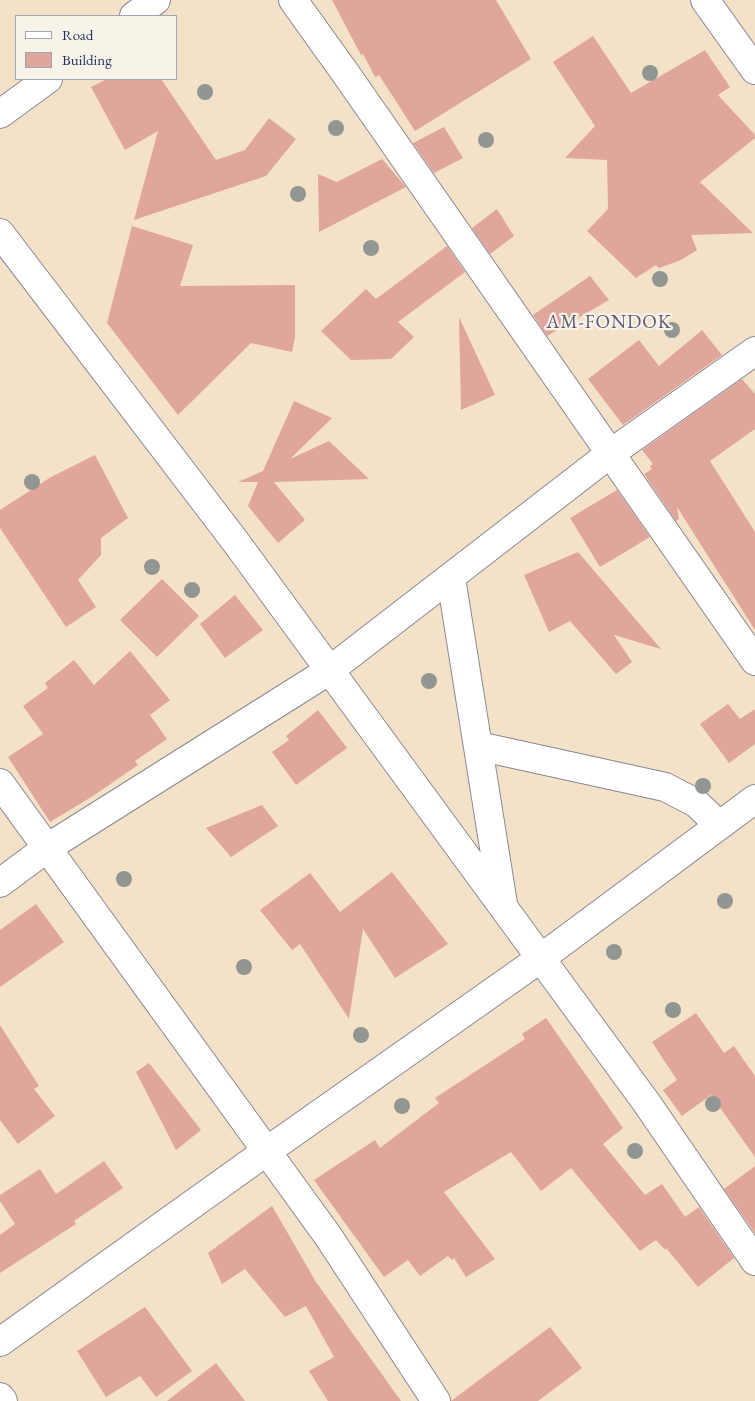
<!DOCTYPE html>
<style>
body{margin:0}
#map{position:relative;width:755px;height:1401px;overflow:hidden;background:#f3e2c8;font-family:"EB Garamond",serif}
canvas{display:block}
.legend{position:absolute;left:15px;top:15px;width:162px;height:65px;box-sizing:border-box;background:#f7f3e8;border:1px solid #9fa5b1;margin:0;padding:6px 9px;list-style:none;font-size:15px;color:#1b2f5e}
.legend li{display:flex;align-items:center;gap:10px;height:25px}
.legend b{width:25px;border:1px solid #9fa5b1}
</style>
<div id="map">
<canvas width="755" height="1401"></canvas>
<ul class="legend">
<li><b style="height:6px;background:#fff"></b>Road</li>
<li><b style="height:14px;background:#e0a59b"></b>Building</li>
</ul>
</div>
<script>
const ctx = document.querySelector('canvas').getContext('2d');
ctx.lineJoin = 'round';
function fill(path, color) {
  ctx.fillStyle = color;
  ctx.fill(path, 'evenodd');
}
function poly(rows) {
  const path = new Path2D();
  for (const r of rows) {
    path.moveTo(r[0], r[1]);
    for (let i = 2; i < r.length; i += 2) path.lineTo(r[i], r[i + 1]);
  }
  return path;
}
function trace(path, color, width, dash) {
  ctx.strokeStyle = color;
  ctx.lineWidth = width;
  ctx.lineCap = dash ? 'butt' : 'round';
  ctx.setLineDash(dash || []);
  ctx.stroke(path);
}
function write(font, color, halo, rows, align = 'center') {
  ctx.font = font + ' "EB Garamond",serif';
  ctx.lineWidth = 4.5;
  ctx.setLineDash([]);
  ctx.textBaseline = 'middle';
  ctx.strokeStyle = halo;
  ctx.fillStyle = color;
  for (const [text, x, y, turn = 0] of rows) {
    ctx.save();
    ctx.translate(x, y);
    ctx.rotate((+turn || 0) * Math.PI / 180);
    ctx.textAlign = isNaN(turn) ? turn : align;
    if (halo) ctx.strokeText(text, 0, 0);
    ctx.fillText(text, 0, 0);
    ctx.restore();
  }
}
fill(poly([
 [332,0,496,0,531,59,415,131,379,75,375,77,363,54,361,55],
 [593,36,631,93,705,50,730,87,718,95,755,135,755,138,700,182,753,233,691,235,697,250,681,260,659,268,656,265,636,278,587,231,608,209,607,160,565,158,595,126,553,62],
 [107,79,161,79,216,160,245,150,269,118,296,139,266,176,134,220,158,131,125,150,91,87],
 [444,127,463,158,434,173,413,143],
 [382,159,406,187,319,232,318,174,337,182],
 [497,209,514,236,490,254,472,228],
 [132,226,193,245,180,286,295,285,295,337,292,352,251,343,178,415,107,323],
 [447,246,465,272,398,322,414,337,391,359,351,360,321,331,366,289,376,299],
 [590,276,609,300,547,336,533,315],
 [459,317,495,395,461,410],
 [702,330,722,355,623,425,588,379,639,340,659,366],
 [742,379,755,394,755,429,710,461,755,532,755,630,677,507,679,519,676,521,644,474,652,469,650,466,653,464,642,450],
 [294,401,332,418,290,459,329,441,369,479,274,482,305,520,278,543,248,506,258,482,238,482,263,471],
 [95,455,128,518,101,538,101,555,78,580,96,607,66,627,0,528,0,510,51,477],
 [617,490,650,537,600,567,570,518],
 [578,552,661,649,614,635,632,662,616,674,570,621,549,632,524,575],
 [162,579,199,616,157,657,120,620],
 [235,595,263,630,225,658,200,624],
 [130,651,170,700,150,715,167,739,135,761,138,765,93,796,50,822,8,757,43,734,23,706,48,688,45,683,74,660,94,685],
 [728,704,740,719,755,709,755,744,729,763,700,724],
 [318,710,347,748,296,785,272,752,289,740,286,736],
 [262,805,278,826,231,857,206,828],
 [392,872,448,944,395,978,363,929,349,1019,300,944,292,950,260,910,310,873,340,912],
 [36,904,64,942,0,987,0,930],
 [696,1013,724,1053,734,1046,755,1076,755,1157,711,1095,682,1116,663,1090,677,1080,652,1042],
 [546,1018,623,1128,603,1144,645,1195,662,1184,685,1217,699,1207,734,1258,698,1287,666,1248,665,1250,656,1240,640,1251,571,1168,541,1191,511,1152,444,1192,495,1259,466,1277,454,1258,452,1260,448,1256,420,1276,408,1260,384,1277,314,1180,375,1140,380,1148,439,1103,435,1098,525,1039,522,1034],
 [0,1025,39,1086,34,1089,55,1116,18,1144,0,1120],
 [149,1063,201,1130,176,1150,136,1072],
 [104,1161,123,1188,74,1221,76,1224,0,1273,0,1235,15,1224,0,1201,0,1195,40,1169,56,1194],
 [755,1166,755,1233,724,1189],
 [272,1206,316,1282,401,1401,328,1401,309,1371,334,1357,306,1306,285,1317,245,1269,222,1284,208,1253],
 [145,1307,192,1371,156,1397,140,1376,106,1397,77,1351],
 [550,1327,582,1368,538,1401,451,1401],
 [216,1363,245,1401,167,1401]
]), '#e0a59b');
const minor = poly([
 [293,0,346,74,755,661],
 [705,0,755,70],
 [134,16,156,0],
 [0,114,48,79],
 [0,233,235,541,646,1102,755,1261],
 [451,578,503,904],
 [478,746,665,787,696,803,719,825],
 [0,783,328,1236,436,1401],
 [0,883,47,848,330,670,611,453,755,351],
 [0,1342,267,1151,541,958,755,799],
 [0,1397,3,1401]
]);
trace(minor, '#878893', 30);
trace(minor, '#fff', 28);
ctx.fillStyle = '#919692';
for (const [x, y] of [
 [650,73],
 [205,92],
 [336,128],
 [486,140],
 [298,194],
 [371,248],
 [660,279],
 [672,330],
 [32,482],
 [152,567],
 [192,590],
 [429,681],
 [703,786],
 [124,879],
 [725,901],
 [614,952],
 [244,967],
 [673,1010],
 [361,1035],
 [713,1104],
 [402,1106],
 [635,1151]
]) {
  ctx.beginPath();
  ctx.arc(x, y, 8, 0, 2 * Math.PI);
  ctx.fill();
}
ctx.letterSpacing = '1px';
write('19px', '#605873', '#f7f3e8', [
 ["AM-FONDOK",609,323]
]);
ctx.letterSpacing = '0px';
</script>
